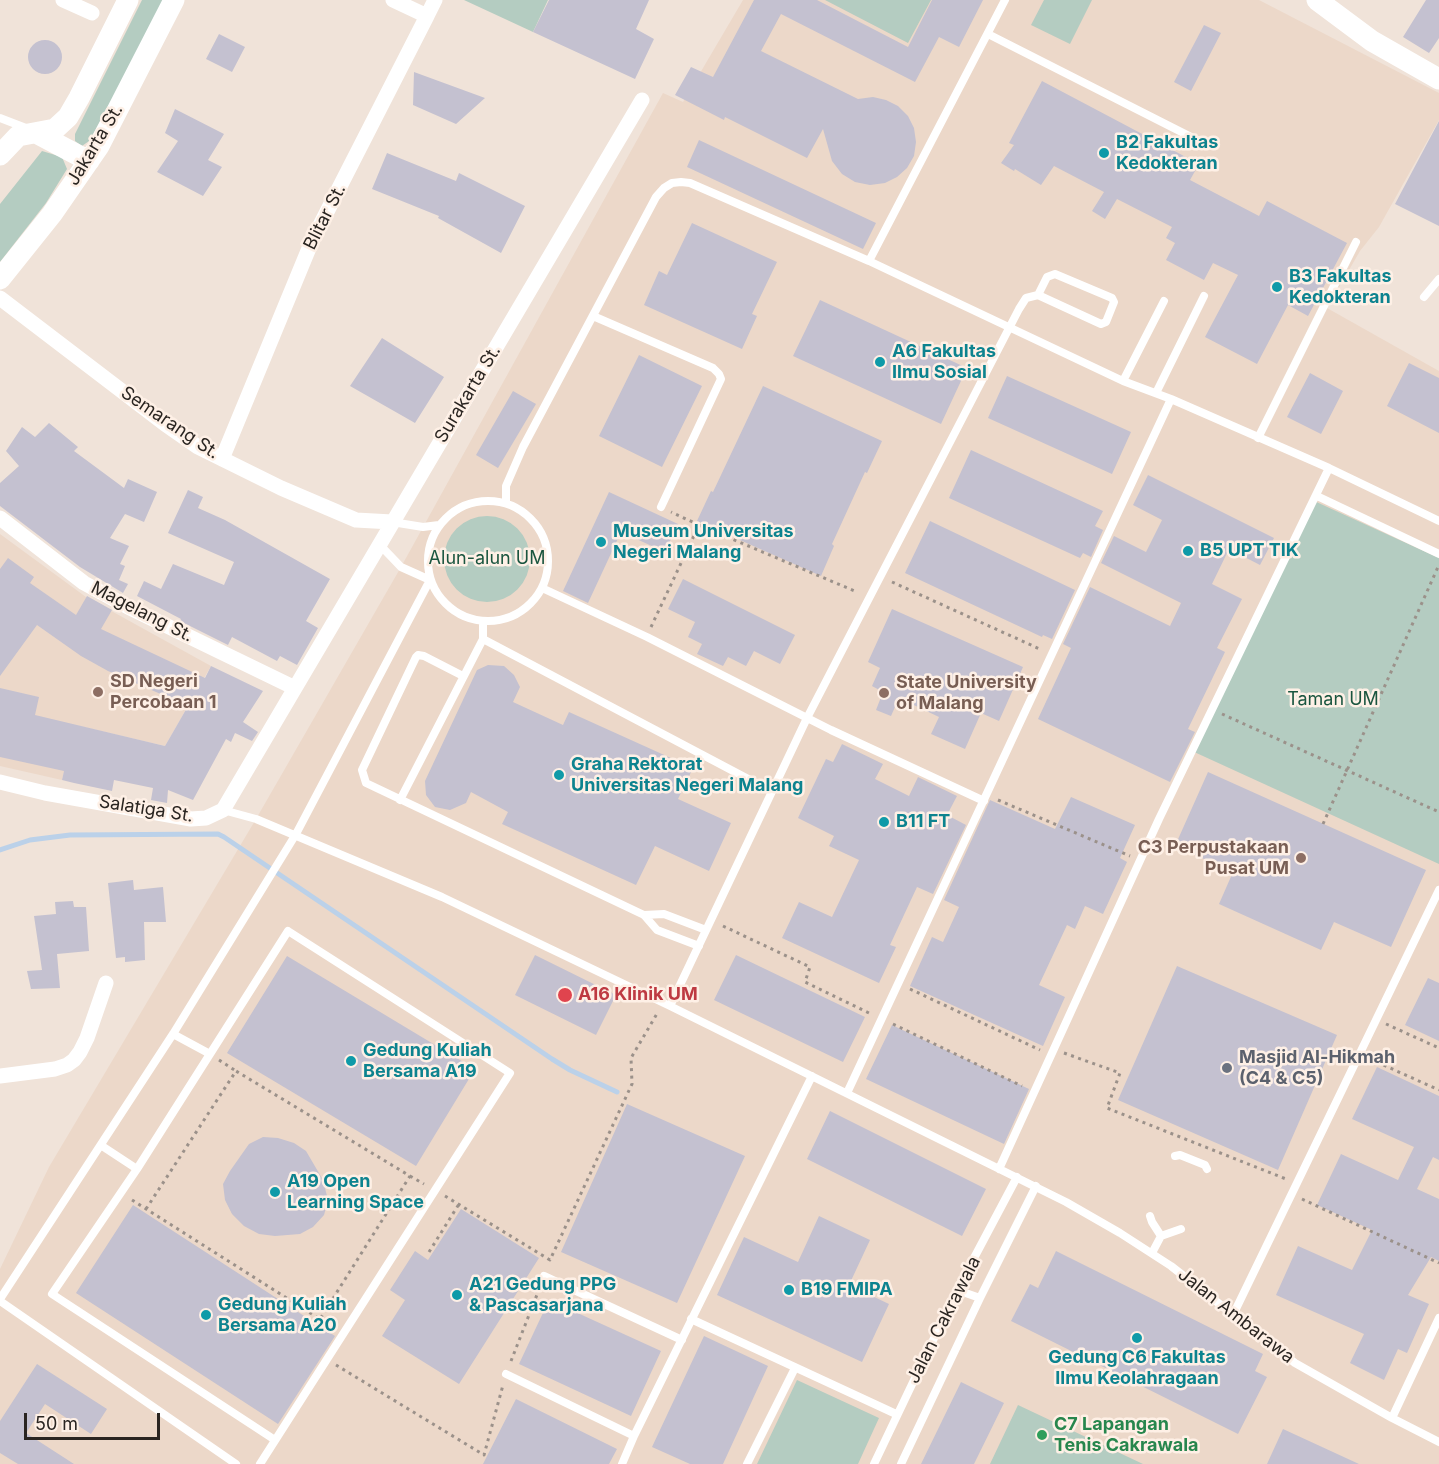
<!DOCTYPE html>
<style>
body{margin:0}
#map{position:relative;width:1439px;height:1464px;overflow:hidden;background:#f0e3d9;font-family:Inter,sans-serif}
canvas{display:block}
.scale{position:absolute;left:24px;top:1413px;width:136px;height:27px;box-sizing:border-box;border:3px solid #2a2521;border-top:0;padding-left:8px;font-size:18px;line-height:21px;white-space:nowrap;color:#2a2521;-webkit-text-stroke:4px #fef0e6;paint-order:stroke}
</style>
<div id="map">
<canvas width="1439" height="1464"></canvas>
<div class="scale">50 m</div>
</div>
<script>
const ctx = document.querySelector('canvas').getContext('2d');
ctx.lineJoin = 'round';
function fill(path, color) {
  ctx.fillStyle = color;
  ctx.fill(path, 'evenodd');
}
function poly(rows) {
  const path = new Path2D();
  for (const r of rows) {
    if (r.length === 3) {
      path.moveTo(r[0] + r[2], r[1]);
      path.arc(r[0], r[1], r[2], 0, 2 * Math.PI);
      continue;
    }
    path.moveTo(r[0], r[1]);
    for (let i = 2; i < r.length; i += 2) path.lineTo(r[i], r[i + 1]);
  }
  return path;
}
function trace(path, color, width, dash) {
  ctx.strokeStyle = color;
  ctx.lineWidth = width;
  ctx.lineCap = dash ? 'butt' : 'round';
  ctx.setLineDash(dash || []);
  ctx.stroke(path);
}
function write(font, color, halo, rows, align = 'center') {
  ctx.font = font + ' Inter,sans-serif';
  ctx.lineWidth = 5;
  ctx.setLineDash([]);
  ctx.textBaseline = 'middle';
  ctx.strokeStyle = halo;
  ctx.fillStyle = color;
  for (const [text, x, y, turn = 0] of rows) {
    ctx.save();
    ctx.translate(x, y);
    ctx.rotate((+turn || 0) * Math.PI / 180);
    ctx.textAlign = isNaN(turn) ? turn : align;
    if (halo) ctx.strokeText(text, 0, 0);
    ctx.fillText(text, 0, 0);
    ctx.restore();
  }
}
fill(poly([
 [743,0,1259,0,1439,93,1439,120,1379,227,1360,251,1327,308,1439,371,1439,1464,0,1464,0,1269,49,1167,256,819,401,567,663,93,683,102],
 [0,534,86,597,211,666,165,746,75,725,62,780,0,766]
]), '#ecd8c9');
fill(poly([
 [142,0,164,0,131,66,89,141,82,146,75,141,75,134],
 [464,0,548,0,533,32],
 [825,0,931,0,908,43],
 [1044,0,1092,0,1070,44,1031,25],
 [42,151,62,157,67,169,46,203,0,262,0,204],
 [1312,500,1439,558,1439,864,1192,751],
 [487,559,43],
 [797,1380,879,1418,858,1464,757,1464],
 [1018,1405,1143,1464,990,1464]
]), '#b4ccc1');
trace(poly([
 [0,850,30,840,70,835,218,834,224,837,552,1059,570,1070,617,1092]
]), '#bbd1e9', 5);
fill(poly([
 [549,0,649,0,636,29,654,39,635,79,533,32],
 [754,0,817,0,908,47,932,0,983,0,959,47,939,37,915,82,781,14,761,51,858,99,873,97,886,100,898,106,908,116,914,128,916,142,914,156,907,168,897,177,885,183,870,185,855,182,842,174,832,161,823,129,807,158,725,117,724,120,675,95,691,67,713,77],
 [1426,0,1439,0,1439,38,1429,53,1403,37],
 [1204,25,1221,33,1191,91,1174,82],
 [219,34,245,47,232,72,206,59],
 [45,57,17],
 [414,72,485,98,456,124,413,105],
 [1042,81,1199,164,1190,180,1259,216,1267,201,1347,243,1308,316,1288,305,1257,364,1205,337,1238,275,1213,263,1204,280,1166,260,1175,243,1166,238,1172,227,1117,199,1105,219,1092,211,1104,192,1054,166,1041,185,1015,169,1014,171,1001,163,1014,145,1009,143],
 [175,109,224,134,208,160,222,167,203,196,157,172,178,141,165,133],
 [1439,121,1439,226,1395,204],
 [699,140,876,223,863,249,687,167],
 [387,153,456,181,459,173,525,206,501,253,438,218,439,216,372,189],
 [692,223,777,262,752,314,757,316,742,349,644,305,659,271,667,275],
 [820,300,967,368,941,424,793,356],
 [382,338,444,377,415,423,350,386],
 [639,355,702,386,662,467,599,436],
 [1409,363,1439,378,1439,433,1387,406],
 [1310,373,1343,391,1321,434,1287,417],
 [1007,376,1131,432,1112,474,988,418],
 [763,386,882,441,867,473,865,472,832,544,834,546,821,576,697,521,711,491,713,492],
 [513,391,536,404,498,468,476,455],
 [49,423,78,447,74,451,124,488,128,479,157,492,144,522,125,514,110,538,129,546,120,564,125,566,119,580,128,584,123,593,80,567,0,506,0,483,19,466,6,451,22,427,35,437],
 [971,450,1103,511,1095,526,1103,530,1091,557,1083,553,1080,558,949,498],
 [1148,475,1274,538,1260,565,1229,549,1212,584,1242,599,1217,648,1225,652,1188,729,1195,732,1170,782,1038,719,1071,648,1063,644,1090,587,1170,626,1181,603,1101,563,1114,536,1146,552,1162,520,1133,505],
 [188,490,203,497,198,508,225,520,330,579,306,621,318,628,297,665,280,656,277,661,232,637,228,645,180,621,181,619,137,596,144,581,161,589,173,564,224,585,234,562,168,533],
 [609,492,678,524,665,552,621,532,588,603,563,591],
 [930,521,1075,590,1052,639,1043,635,1042,637,905,573],
 [8,558,34,577,30,583,76,615,87,596,112,610,101,629,205,678,211,666,263,691,243,722,258,732,252,741,235,733,231,742,226,739,193,800,168,790,167,803,151,800,153,788,114,780,112,791,74,783,62,780,64,771,0,757,0,688,39,697,35,715,165,746,188,706,108,671,81,656,37,625,0,676,0,569],
 [683,579,795,635,780,664,754,651,746,666,728,657,723,666,697,654,702,644,688,637,695,622,668,609],
 [892,609,1023,667,999,721,981,713,965,749,931,734,939,717,899,698,891,716,876,710,883,692,872,686,880,668,868,662],
 [488,665,504,666,514,675,520,687,513,702,563,725,569,712,693,768,678,799,731,823,709,871,655,846,636,885,502,824,508,812,471,792,466,803,450,810,435,807,426,795,425,781,477,670],
 [842,744,883,764,875,779,909,796,918,777,957,796,947,815,966,825,933,894,917,887,890,945,896,947,879,983,782,938,799,902,832,917,859,860,829,846,834,836,798,818,826,759,833,762],
 [1208,772,1426,870,1391,947,1334,922,1321,950,1219,904,1233,872,1175,846],
 [1071,797,1135,825,1120,858,1127,862,1103,914,1085,906,1075,929,1067,925,1039,985,1065,997,1043,1046,910,986,932,937,943,942,959,907,944,900,990,800,1055,829],
 [133,880,134,890,163,887,166,922,144,922,145,960,125,962,125,957,116,958,108,883],
 [73,901,74,907,86,907,89,951,57,954,60,988,31,989,27,971,42,970,34,916,56,914,55,902],
 [535,955,616,995,596,1035,515,995],
 [736,955,865,1017,843,1062,714,1000],
 [287,956,475,1069,416,1166,227,1053],
 [1177,966,1337,1035,1278,1170,1118,1100],
 [1428,978,1439,983,1439,1041,1405,1025],
 [892,1025,1029,1089,1004,1144,866,1079],
 [1377,1067,1439,1096,1439,1160,1433,1157,1417,1189,1439,1199,1439,1261,1431,1257,1408,1295,1429,1304,1407,1353,1398,1349,1384,1380,1350,1363,1364,1334,1276,1295,1298,1246,1352,1270,1372,1230,1317,1205,1341,1154,1398,1180,1414,1147,1352,1119],
 [627,1104,745,1156,677,1303,561,1252],
 [830,1111,986,1189,962,1236,807,1159],
 [263,1137,278,1138,294,1143,306,1151,323,1180,328,1200,324,1215,313,1227,300,1234,275,1236,259,1234,244,1226,232,1214,225,1200,223,1184,230,1171,249,1144],
 [133,1205,335,1336,278,1424,76,1293],
 [461,1209,539,1258,459,1384,382,1336,405,1300,390,1290,415,1251,428,1260],
 [819,1216,870,1240,849,1285,889,1304,862,1362,717,1295,744,1237,798,1262],
 [1056,1251,1263,1354,1255,1371,1267,1377,1238,1434,1011,1321,1030,1284,1038,1288],
 [549,1300,661,1351,631,1416,519,1364],
 [704,1336,768,1366,723,1464,690,1464,652,1447],
 [37,1364,107,1409,91,1434,45,1404,26,1433,74,1464,18,1464,0,1453,0,1421],
 [961,1382,1004,1403,974,1464,921,1464],
 [516,1399,617,1449,609,1464,483,1464],
 [1283,1429,1359,1464,1267,1464]
]), '#c4c1d0');
trace(poly([
 [699,525,857,592],
 [892,582,1042,650],
 [651,627,699,525,671,512],
 [1222,714,1439,812],
 [998,800,1130,856],
 [1323,824,1438,567],
 [723,926,810,967,805,982,871,1014],
 [910,989,1040,1050],
 [893,1024,1022,1086],
 [1386,1024,1439,1048],
 [1064,1053,1120,1073,1107,1108,1286,1179],
 [1370,1059,1439,1090],
 [219,1060,236,1071],
 [410,1176,424,1184],
 [445,1196,550,1260,632,1084,631,1058,658,1012],
 [1302,1199,1439,1263],
 [132,1200,334,1328],
 [146,1209,236,1071,410,1176,320,1319],
 [429,1252,459,1204],
 [511,1361,540,1287],
 [336,1365,484,1455,503,1385]
]), '#9b918a', 3, [3, 4.5]);
trace(poly([
 [988,34,1207,145],
 [0,118,26,128],
 [869,261,1005,0],
 [1424,297,1439,279],
 [593,316,713,368,719,374,721,379,661,507],
 [1123,381,1164,301],
 [1156,393,1204,296],
 [1258,438,1356,242],
 [1317,496,1439,554],
 [488,561,60],
 [506,503,506,486,523,447,656,197,664,188,672,183,681,182,690,183,869,261,1123,381,1171,399,1329,468,1439,521],
 [392,522,423,527,439,525],
 [542,588,647,637,831,730,984,801],
 [483,639,771,791],
 [463,676,424,656,418,655,416,657,362,770,366,783,644,915,657,930,699,946],
 [400,800,483,639,483,621],
 [223,810,256,819,442,897,670,1006,1066,1202,1120,1233,1171,1266,1295,1363,1392,1418,1439,1442],
 [644,915,664,914,706,930],
 [670,1006,807,718,1019,309,1026,298,1038,295,1101,324,1106,322,1114,302,1112,298,1055,274,1047,277,1038,295],
 [173,1034,210,1054,288,931,510,1073,260,1464],
 [847,1093,1171,399],
 [102,1146,137,1169,210,1054],
 [1175,1156,1180,1155,1205,1165,1207,1169],
 [137,1169,52,1294,275,1440],
 [999,1169,1159,819,1329,468],
 [1150,1216,1152,1222,1161,1236],
 [1152,1253,1161,1236,1181,1229],
 [544,1276,682,1340],
 [957,1290,980,1298],
 [0,1299,173,1034,296,834,430,580,401,567,379,544],
 [0,1301,236,1464],
 [1233,1315,1439,890],
 [691,1319,896,1414],
 [506,1374,634,1436],
 [1392,1418,1439,1318],
 [622,1464,634,1436,812,1076],
 [747,1464,795,1368],
 [874,1464,957,1290,1017,1177],
 [901,1464,980,1298,1036,1186]
]), '#fff', 8);
trace(poly([
 [63,0,92,13],
 [427,16,435,0],
 [0,298,165,424,198,447,281,488,356,520,392,522],
 [222,459,312,241,427,16,393,0],
 [0,518,84,583,128,607,295,688],
 [0,782,45,793,191,819,206,818,223,810,642,100],
 [0,1076,55,1069,67,1065,74,1060,80,1052,87,1038,106,983]
]), '#fff', 15);
trace(poly([
 [1317,0,1372,41,1439,79],
 [38,134,89,161],
 [0,155,18,136,55,129,68,117,79,98,128,0],
 [0,279,52,214,99,146,174,0]
]), '#fff', 21);
for (const [x, y, r, color] of [
 [1104,153,6,"#0f9aa8"],
 [1277,287,6,"#0f9aa8"],
 [880,362,6,"#0f9aa8"],
 [601,542,6,"#0f9aa8"],
 [1188,551,6,"#0f9aa8"],
 [98,692,6,"#8d6e63"],
 [884,693,6,"#8d6e63"],
 [559,775,6,"#0f9aa8"],
 [884,822,6,"#0f9aa8"],
 [1301,858,6,"#8d6e63"],
 [565,995,8,"#e0444e"],
 [351,1061,6,"#0f9aa8"],
 [1227,1068,6,"#6b7280"],
 [275,1192,6,"#0f9aa8"],
 [789,1290,6,"#0f9aa8"],
 [457,1295,6,"#0f9aa8"],
 [206,1315,6,"#0f9aa8"],
 [1137,1338,6,"#0f9aa8"],
 [1042,1435,6,"#2e9e5b"]
]) {
  const dot = new Path2D();
  dot.arc(x, y, r, 0, 2 * Math.PI);
  ctx.fillStyle = color;
  ctx.fill(dot);
  trace(dot, '#fef0e6', 2);
}
write('bold 18px', '#0d838f', '#fef0e6', [
 ["B2 Fakultas",1116,143],
 ["Kedokteran",1116,164],
 ["B3 Fakultas",1289,277],
 ["Kedokteran",1289,298],
 ["A6 Fakultas",892,352],
 ["Ilmu Sosial",892,373],
 ["Museum Universitas",613,532],
 ["Negeri Malang",613,553],
 ["B5 UPT TIK",1200,551],
 ["Graha Rektorat",571,765],
 ["Universitas Negeri Malang",571,786],
 ["B11 FT",896,822],
 ["Gedung Kuliah",363,1051],
 ["Bersama A19",363,1072],
 ["A19 Open",287,1182],
 ["Learning Space",287,1203],
 ["A21 Gedung PPG",469,1285],
 ["& Pascasarjana",469,1306],
 ["B19 FMIPA",801,1290],
 ["Gedung Kuliah",218,1305],
 ["Bersama A20",218,1326],
 ["Gedung C6 Fakultas",1137,1358,"center"],
 ["Ilmu Keolahragaan",1137,1379,"center"]
], 'left');
write('18px', '#2a2521', '#fef0e6', [
 ["Jakarta St.",95,145,-59],
 ["Blitar St.",325,217,-63],
 ["Surakarta St.",468,394,-59],
 ["Semarang St.",170,423,34],
 ["Magelang St.",142,612,27],
 ["Salatiga St.",146,809,9],
 ["Jalan Ambarawa",1236,1316,38],
 ["Jalan Cakrawala",944,1320,-63]
]);
write('18px', '#1a553f', '#fef0e6', [
 ["Alun-alun UM",487,559],
 ["Taman UM",1333,700]
]);
write('bold 18px', '#785e54', '#fef0e6', [
 ["SD Negeri",110,682],
 ["Percobaan 1",110,703],
 ["State University",896,683],
 ["of Malang",896,704],
 ["C3 Perpustakaan",1289,848,"right"],
 ["Pusat UM",1289,869,"right"]
], 'left');
write('bold 18px', '#be3a42', '#fef0e6', [
 ["A16 Klinik UM",578,995]
], 'left');
write('bold 18px', '#5b616d', '#fef0e6', [
 ["Masjid Al-Hikmah",1239,1058],
 ["(C4 & C5)",1239,1079]
], 'left');
write('bold 18px', '#27864d', '#fef0e6', [
 ["C7 Lapangan",1054,1425],
 ["Tenis Cakrawala",1054,1446]
], 'left');
</script>
